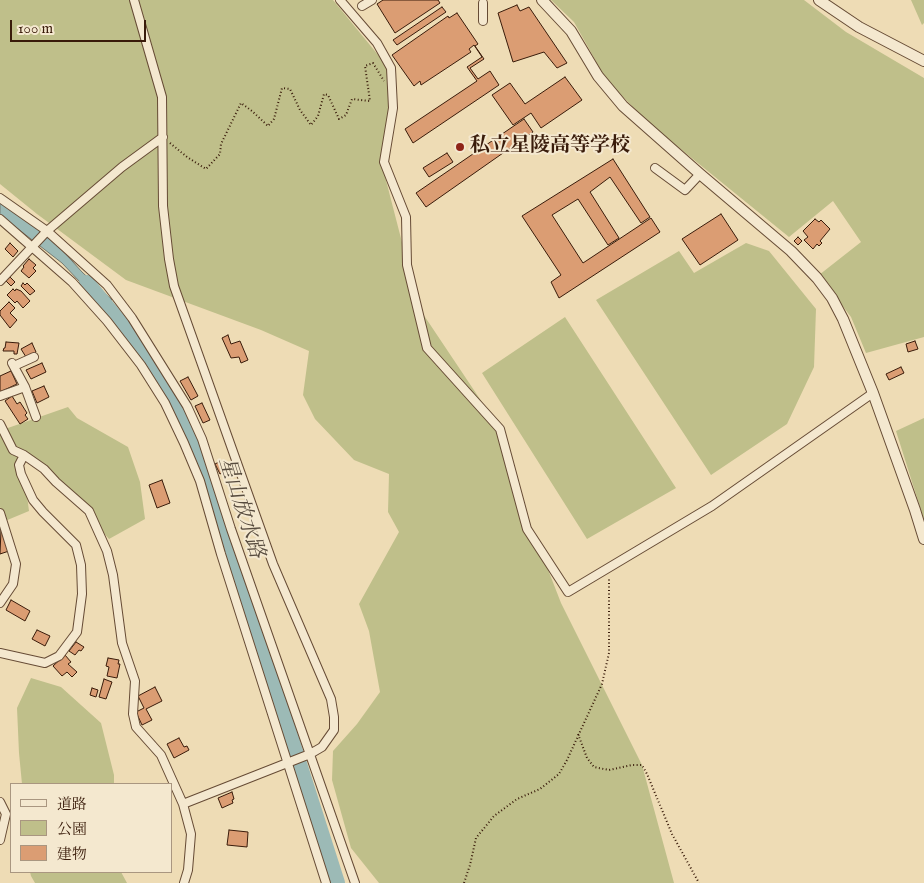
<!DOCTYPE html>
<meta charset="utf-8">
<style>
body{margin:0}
#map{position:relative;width:924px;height:883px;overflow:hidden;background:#eedcb5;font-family:"IM FELL English","Noto Serif JP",serif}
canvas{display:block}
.legend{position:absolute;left:10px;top:783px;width:162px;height:90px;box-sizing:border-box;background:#f4e8cf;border:1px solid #a99680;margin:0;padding:6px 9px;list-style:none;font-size:15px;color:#391b0a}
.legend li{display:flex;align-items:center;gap:10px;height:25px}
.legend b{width:25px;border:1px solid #a99680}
.scale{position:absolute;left:10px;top:20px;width:136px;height:22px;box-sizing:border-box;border:2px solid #391b0a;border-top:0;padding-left:6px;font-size:15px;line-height:18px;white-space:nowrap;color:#391b0a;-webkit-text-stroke:4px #f4e8cf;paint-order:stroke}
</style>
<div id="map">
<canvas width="924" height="883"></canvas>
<ul class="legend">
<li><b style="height:6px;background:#f4e8cf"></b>道路</li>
<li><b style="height:14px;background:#bfbf8a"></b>公園</li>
<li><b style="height:14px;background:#db9d73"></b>建物</li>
</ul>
<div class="scale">100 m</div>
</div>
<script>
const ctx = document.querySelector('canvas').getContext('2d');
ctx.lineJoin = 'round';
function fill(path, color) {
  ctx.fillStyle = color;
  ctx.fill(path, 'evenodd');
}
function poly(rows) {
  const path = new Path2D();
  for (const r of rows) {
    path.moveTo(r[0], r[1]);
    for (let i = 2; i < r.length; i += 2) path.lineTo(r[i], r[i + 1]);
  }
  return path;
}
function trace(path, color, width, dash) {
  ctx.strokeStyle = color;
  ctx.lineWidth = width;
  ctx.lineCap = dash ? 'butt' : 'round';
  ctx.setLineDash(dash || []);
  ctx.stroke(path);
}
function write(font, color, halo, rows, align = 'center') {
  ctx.font = font + ' "IM FELL English","Noto Serif JP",serif';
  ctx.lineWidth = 4;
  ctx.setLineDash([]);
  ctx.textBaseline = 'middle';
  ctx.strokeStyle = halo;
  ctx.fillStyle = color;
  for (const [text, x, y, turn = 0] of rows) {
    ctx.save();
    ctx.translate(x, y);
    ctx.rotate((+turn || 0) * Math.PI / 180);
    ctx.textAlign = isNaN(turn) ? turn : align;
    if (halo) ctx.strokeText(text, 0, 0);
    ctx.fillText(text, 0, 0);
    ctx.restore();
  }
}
fill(poly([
 [0,0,333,0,388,67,393,98,381,161,419,308,504,435,505,459,561,603,642,765,674,883,379,883,351,848,332,780,333,751,357,724,380,692,369,631,359,604,399,532,388,512,389,474,354,460,315,419,303,395,309,351,261,330,126,280,37,214,0,184],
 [551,0,804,0,846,32,924,78,924,337,866,353,851,317,819,275,861,242,833,201,789,237,651,125,607,81,574,22],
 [911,0,924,0,924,23,922,25],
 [746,243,769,251,816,309,814,367,787,424,711,475,596,300,679,251,694,273],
 [565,317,676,488,587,539,482,373],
 [68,407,77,418,128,447,140,482,145,519,109,539,69,494,13,443,22,458,29,511,5,521,0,507,0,419,5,429],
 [924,418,924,520,896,431],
 [31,678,61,687,101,723,114,775,114,784,22,784,19,753,17,708],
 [30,872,121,872,127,883,35,883,31,876]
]), '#bfbf8a');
const water = poly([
 [0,202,53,240,82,272,112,300,98,301,62,263,0,215,0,202]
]);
fill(water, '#9cbab6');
trace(water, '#747a71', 1);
trace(poly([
 [87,283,141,348,162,379,182,413,199,450,337,883]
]), '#9cbab6', 16);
const building = poly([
 [383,0,438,0,440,3,395,33,377,4,383,0],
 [517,5,520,11,529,7,567,63,557,68,544,52,513,62,498,13,517,5],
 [442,7,446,12,397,45,393,40,442,7],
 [457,13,478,44,475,46,484,59,470,68,478,79,490,71,499,85,413,143,405,129,477,81,467,67,482,57,474,45,469,49,471,52,421,85,420,81,414,86,392,55,448,16,449,18,457,13],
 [565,77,582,100,541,128,531,113,513,125,492,95,510,83,525,104,565,77],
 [524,119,533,132,426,207,416,193,524,119],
 [447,153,453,162,429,177,423,168,447,153],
 [613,159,650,217,641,223,610,177,590,192,619,238,608,245,578,199,552,215,583,263,651,218,660,232,559,298,551,282,561,275,522,216,613,159],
 [721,214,738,240,700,265,682,239,721,214],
 [815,219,819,222,821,220,830,229,820,241,822,243,819,246,817,244,813,249,804,240,808,237,803,231,815,219],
 [798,237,802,241,798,245,794,241,798,237],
 [10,243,18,251,13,257,5,249,10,243],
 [29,259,36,265,33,268,36,271,29,278,21,271,24,267,23,266,29,259],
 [10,277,15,282,11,286,6,281,10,277],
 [23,283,25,285,27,283,35,291,30,295,21,286,23,283],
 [13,289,15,291,16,289,21,291,30,301,23,308,17,301,15,303,7,295,13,289],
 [9,302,15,308,10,313,17,320,10,328,0,315,0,311,9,302],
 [228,335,231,344,240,341,248,360,241,363,239,357,231,358,222,338,228,335],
 [915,341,918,349,908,352,906,344,915,341],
 [6,342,19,343,17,354,14,354,14,351,3,351,4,348,5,348,6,342],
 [32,343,36,352,26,357,21,349,32,343],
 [42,363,46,372,31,379,26,370,42,363],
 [901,367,904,373,889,380,886,374,901,367],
 [11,371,17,384,0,392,0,376,11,371],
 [188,377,198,396,191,400,180,381,188,377],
 [44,386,49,397,37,403,32,391,44,386],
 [12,396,17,404,20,402,27,413,25,415,28,419,20,424,5,401,12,396],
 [202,403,210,420,203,423,195,406,202,403],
 [221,461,226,471,220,474,215,464,221,461],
 [162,480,170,503,157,508,149,485,162,480],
 [1,529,3,535,5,534,9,551,0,554,1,529],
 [11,600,30,611,25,621,6,610,11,600],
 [37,630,50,636,45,646,32,639,37,630],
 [76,642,84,647,81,651,79,650,75,655,69,651,76,642],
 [65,655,71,662,68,664,77,672,72,677,67,672,62,676,53,666,65,655],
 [108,658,119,660,118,664,120,664,117,678,107,676,109,667,106,666,108,658],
 [104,679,112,682,106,699,99,697,104,679],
 [155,687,162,701,146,709,152,720,142,725,136,712,144,708,138,696,155,687],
 [92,688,98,690,96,697,90,695,92,688],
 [179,738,184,747,187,746,189,750,174,758,167,744,179,738],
 [232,792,234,799,232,800,233,803,222,808,218,798,232,792],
 [229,830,248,832,247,847,227,845,229,830]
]);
fill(building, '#db9d73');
trace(building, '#391b0a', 1);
const minor = poly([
 [134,0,162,97,163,206,169,259,174,286,273,564,331,699,334,717,334,730,322,747,310,754,183,804],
 [340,0,377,43,391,68,393,108,384,162,406,217,407,265,427,348,500,429,527,529,568,592,712,506,873,393],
 [362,6,372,0],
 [483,21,483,3],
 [655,168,685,190,700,174],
 [0,198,47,231,107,285,132,318,187,406,202,439,231,529,355,883],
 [0,219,72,282,107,321,141,365,165,403,184,443,200,481,221,554,326,883],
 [0,281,47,231,122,167,163,137],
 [14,366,34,357],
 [25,387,36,417],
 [0,396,25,387,12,363],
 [0,424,13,450,24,455,44,469,56,482,89,511,107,551,113,575,122,643,135,681,133,714,136,727,161,755,183,804,191,834,188,870,184,883],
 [0,513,16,564,13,584,0,603],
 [0,653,45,663,59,656,77,632,82,594,81,565,76,545,43,512,33,500,21,474,19,465,24,455],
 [0,802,6,814,0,840]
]);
const tertiary = poly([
 [542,0,571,31,598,76,623,106,700,174,791,251,817,278,832,298,843,319,873,393,915,510,924,539],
 [819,0,859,27,924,61]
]);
trace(minor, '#664b35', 10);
trace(tertiary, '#664b35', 12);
trace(poly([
 [170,143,187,157,206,169,220,154,221,144,241,103,252,111,268,126,274,119,282,88,290,89,300,110,311,125,318,116,324,94,328,95,339,119,346,115,352,99,370,101,365,66,373,63,384,81],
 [578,734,587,758,594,767,609,770,632,765,642,765,647,774,672,834,699,883],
 [464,883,470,865,476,838,494,816,517,799,540,789,559,774,567,760,602,684,609,653,609,578]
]), '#391b0a', 2, [1, 2.5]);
trace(minor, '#f4e8cf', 8);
trace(tertiary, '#f4e8cf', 10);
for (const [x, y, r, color] of [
 [460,147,5,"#8f2418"]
]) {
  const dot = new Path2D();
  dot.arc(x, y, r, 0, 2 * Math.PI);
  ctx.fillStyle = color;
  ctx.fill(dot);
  trace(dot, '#f4e8cf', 2);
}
write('bold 20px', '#391b0a', '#f4e8cf', [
 ["私立星陵高等学校",470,147]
], 'left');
write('italic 21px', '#574b3e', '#f4e8cf', [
 ["星山放水路",240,508,72]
]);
</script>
